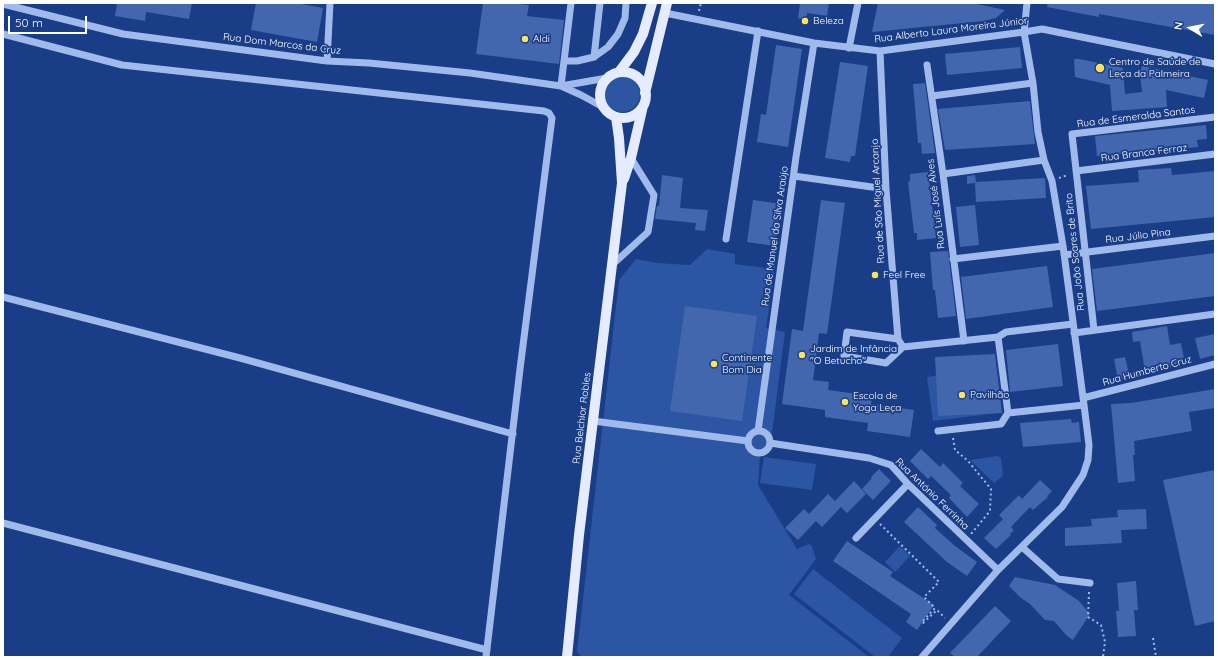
<!DOCTYPE html>
<meta charset="utf-8">
<style>
body{margin:0}
#map{position:relative;width:1218px;height:660px;overflow:hidden;background:#193d86;font-family:Quicksand,sans-serif}
canvas{display:block}
.frame{position:absolute;inset:0;border:4px solid #fff;pointer-events:none}
.north{position:absolute;left:1170px;top:8px;width:40px;height:40px;-webkit-text-stroke:3px #193d86;paint-order:stroke;rotate:280deg;font-size:11px;font-weight:700;line-height:16px;text-align:center;color:#fff}
.north::after{content:'';display:block;margin:auto;width:14px;height:18px;background:#fff;clip-path:polygon(50% 0,100% 100%,50% 72%,0 100%)}
.scale{position:absolute;left:8px;top:16px;width:79px;height:18px;box-sizing:border-box;border:2px solid #fff;border-top:0;padding-left:5px;font-size:12px;line-height:14px;white-space:nowrap;color:#fff;-webkit-text-stroke:3px #193d86;paint-order:stroke}
</style>
<div id="map">
<canvas width="1218" height="660"></canvas>
<div class="frame"></div>
<div class="north">N</div>
<div class="scale">50 m</div>
</div>
<script>
const ctx = document.querySelector('canvas').getContext('2d');
ctx.lineJoin = 'round';
function fill(path, color) {
  ctx.fillStyle = color;
  ctx.fill(path, 'evenodd');
}
function poly(rows) {
  const path = new Path2D();
  for (const r of rows) {
    if (r.length === 3) {
      path.moveTo(r[0] + r[2], r[1]);
      path.arc(r[0], r[1], r[2], 0, 2 * Math.PI);
      continue;
    }
    path.moveTo(r[0], r[1]);
    for (let i = 2; i < r.length; i += 2) path.lineTo(r[i], r[i + 1]);
  }
  return path;
}
function trace(path, color, width, dash) {
  ctx.strokeStyle = color;
  ctx.lineWidth = width;
  ctx.lineCap = dash ? 'butt' : 'round';
  ctx.setLineDash(dash || []);
  ctx.stroke(path);
}
function write(font, color, halo, rows, align = 'center') {
  ctx.font = font + ' Quicksand,sans-serif';
  ctx.lineWidth = 3.5;
  ctx.setLineDash([]);
  ctx.textBaseline = 'middle';
  ctx.strokeStyle = halo;
  ctx.fillStyle = color;
  for (const [text, x, y, turn = 0] of rows) {
    ctx.save();
    ctx.translate(x, y);
    ctx.rotate((+turn || 0) * Math.PI / 180);
    ctx.textAlign = isNaN(turn) ? turn : align;
    if (halo) ctx.strokeText(text, 0, 0);
    ctx.fillText(text, 0, 0);
    ctx.restore();
  }
}
fill(poly([
 [622,94,18],
 [707,249,735,254,735,264,766,268,768,257,776,260,766,328,785,332,772,433,760,455,758,485,797,549,809,544,812,546,816,559,789,595,869,657,582,657,577,652,619,280,636,259,657,263,690,265],
 [990,368,998,413,933,421,927,377],
 [998,456,1001,458,1003,476,994,483,970,460],
 [764,457,816,464,812,490,760,483],
 [900,546,910,556,895,572,885,562],
 [813,569,902,638,888,657,875,657,794,594]
]), '#2c55a4');
fill(poly([
 [117,3,192,3,189,19,146,12,145,21,115,16],
 [256,3,296,3,323,8,317,42,251,30],
 [483,3,509,3,529,5,527,16,564,20,559,64,476,54],
 [800,3,829,3,827,16,807,13,806,20,798,18],
 [878,3,972,3,1005,10,996,18,984,21,872,32],
 [1048,3,1215,3,1215,35,1099,14,1099,17,1047,7],
 [776,45,802,49,788,147,757,142,761,114,766,115],
 [1020,47,1022,68,947,75,945,54],
 [1074,59,1079,59,1123,68,1125,94,1142,92,1140,73,1142,66,1208,80,1204,98,1166,90,1167,107,1112,111,1110,85,1075,77],
 [840,62,868,66,855,156,851,156,850,162,825,158],
 [925,83,935,153,922,154,921,143,918,143,913,84],
 [1030,101,1035,144,945,150,938,109],
 [1206,125,1207,139,1197,140,1198,147,1097,156,1095,136],
 [1171,168,1172,175,1215,171,1215,217,1091,229,1086,186,1139,182,1138,170],
 [928,172,936,238,917,240,917,233,914,233,908,182,910,181,910,174],
 [662,175,683,178,680,208,708,210,705,231,695,230,696,223,655,219,657,206,659,206],
 [975,175,976,182,1045,178,1046,198,976,202,975,183,967,184,967,176],
 [753,200,781,204,774,246,747,242],
 [821,200,845,203,827,334,819,333,813,380,829,382,828,390,872,396,871,404,914,410,910,437,867,431,868,423,825,417,825,410,782,404,792,329,803,331],
 [975,205,979,245,960,247,956,207],
 [948,251,956,316,938,318,935,290,933,290,930,252],
 [1215,253,1215,296,1097,311,1092,269],
 [1047,266,1053,307,966,319,961,277],
 [685,306,757,316,742,421,670,411],
 [1167,326,1170,345,1181,343,1185,364,1145,372,1140,341,1133,342,1132,332],
 [1215,334,1215,355,1200,359,1195,338],
 [1058,344,1063,386,1010,392,1006,350],
 [995,354,1002,413,938,416,935,357],
 [1125,357,1130,378,1118,380,1114,359],
 [1215,389,1215,408,1189,412,1192,431,1134,441,1135,455,1133,455,1135,481,1118,483,1111,404,1131,403],
 [1071,419,1072,423,1079,422,1081,442,1023,447,1020,423],
 [921,449,940,467,943,463,963,483,960,486,979,504,967,517,949,498,951,495,931,476,928,479,910,461],
 [879,469,891,481,873,500,862,489,872,478,871,477],
 [1215,470,1215,621,1195,626,1163,480],
 [1040,480,1052,491,1047,496,1048,497,1033,510,1030,507,1011,527,1014,530,1010,534,1011,535,996,549,984,538,1003,519,999,515,1019,495,1022,499],
 [854,481,866,494,847,513,841,507,822,527,816,521,798,540,785,528,804,509,809,514,828,494,835,501],
 [918,507,937,525,935,528,955,546,977,562,967,576,947,562,904,522],
 [1146,509,1147,529,1121,530,1122,543,1065,546,1065,528,1092,526,1091,519,1118,517,1117,510],
 [847,541,893,572,890,576,934,605,917,630,906,622,911,614,833,561],
 [1015,577,1055,585,1079,601,1090,614,1073,640,1067,636,1054,621,1045,620,1030,604,1021,598,1009,586],
 [1136,581,1138,610,1134,610,1136,636,1118,637,1116,611,1119,611,1117,583],
 [995,606,1011,621,977,657,955,657,950,653]
]), '#4267af');
trace(poly([
 [699,11,701,3],
 [1059,178,1068,175],
 [953,438,955,450,968,461,991,489,990,511,971,534],
 [880,524,939,582,924,597,935,608,922,622,923,623,937,610,945,618],
 [1089,592,1088,617,1101,625,1105,642,1103,657],
 [1153,638,1156,657]
]), '#a0baec', 2, [2, 3]);
trace(poly([
 [3,4,123,34,327,61,369,63,470,73,561,86,581,95,603,107],
 [665,13,814,43,880,51,1024,32,1042,29,1215,64],
 [3,34,122,65,544,111,549,113,552,118,520,369,486,657],
 [849,48,858,3],
 [880,51,886,189,898,339,903,347],
 [594,57,600,3],
 [327,61,330,3],
 [564,61,577,61,594,57,608,47,618,34,625,18,626,3],
 [927,65,943,174,964,341],
 [561,86,571,3],
 [561,86,607,78],
 [932,96,1033,83],
 [1076,171,1215,154],
 [943,174,1044,160],
 [794,176,886,189],
 [726,239,758,31],
 [1064,255,1215,236],
 [953,259,1063,246],
 [612,265,648,232,654,195,631,158],
 [3,297,240,358,513,434],
 [1094,330,1072,134,1215,117],
 [1074,333,1215,314],
 [998,337,1008,413],
 [898,339,847,332,844,356,886,363,903,347],
 [903,347,998,337,1006,332,1073,324],
 [1083,398,1215,364],
 [1008,413,1084,405],
 [593,421,748,441],
 [759,442,11],
 [758,431,796,157,814,43],
 [938,431,1001,424,1008,413],
 [770,443,869,458,891,465,908,484,998,570],
 [3,523,487,650],
 [856,538,908,484],
 [1022,547,1058,579,1090,583],
 [922,657,998,570,1062,507,1083,475,1088,460,1089,445,1084,405,1063,246,1052,181,1044,160,1038,132,1033,83,1024,32,1027,3]
]), '#a0baec', 7);
trace(poly([
 [619,72,634,52,643,34,652,3],
 [623,95,23],
 [645,93,667,3],
 [624,179,631,158,643,106],
 [567,657,579,535,622,183,619,138,616,117]
]), '#e5ecff', 10);
for (const [x, y, r, color] of [
 [805,21,4,"#ffe15b"],
 [525,39,4,"#ffe15b"],
 [1100,68,5,"#ffe15b"],
 [875,275,4,"#ffe15b"],
 [802,355,4,"#ffe15b"],
 [714,364,4,"#ffe15b"],
 [962,395,4,"#ffe15b"],
 [845,402,4,"#ffe15b"]
]) {
  const dot = new Path2D();
  dot.arc(x, y, r, 0, 2 * Math.PI);
  ctx.fillStyle = color;
  ctx.fill(dot);
  trace(dot, '#193d86', 1.5);
}
write('10px', '#fff', '#193d86', [
 ["Beleza",813,21],
 ["Aldi",533,39],
 ["Centro de Saúde de",1109,62],
 ["Leça da Palmeira",1109,74],
 ["Feel Free",883,275],
 ["Jardim de Infância",810,349],
 ["\"O Betucho\"",810,361],
 ["Continente",722,358],
 ["Bom Dia",722,370],
 ["Pavilhão",970,395],
 ["Escola de",853,396],
 ["Yoga Leça",853,408]
], 'left');
write('10px', '#fff', '#193d86', [
 ["Rua Alberto Laura Moreira Júnior",951,30,-7],
 ["Rua Dom Marcos da Cruz",282,44,7],
 ["Rua de Esmeralda Santos",1136,117,-7],
 ["Rua Branca Ferraz",1144,153,-7],
 ["Rua de São Miguel Arcanjo",878,201,-93],
 ["Rua Luís José Alves",936,204,-97],
 ["Rua de Manuel da Silva Araújo",775,236,-82],
 ["Rua Júlio Pina",1138,236,-7],
 ["Rua João Soares de Brito",1075,252,-96],
 ["Rua Humberto Cruz",1147,371,-15],
 ["Rua Belchior Robles",582,418,-83],
 ["Rua António Ferrinha",932,494,44]
]);
</script>
